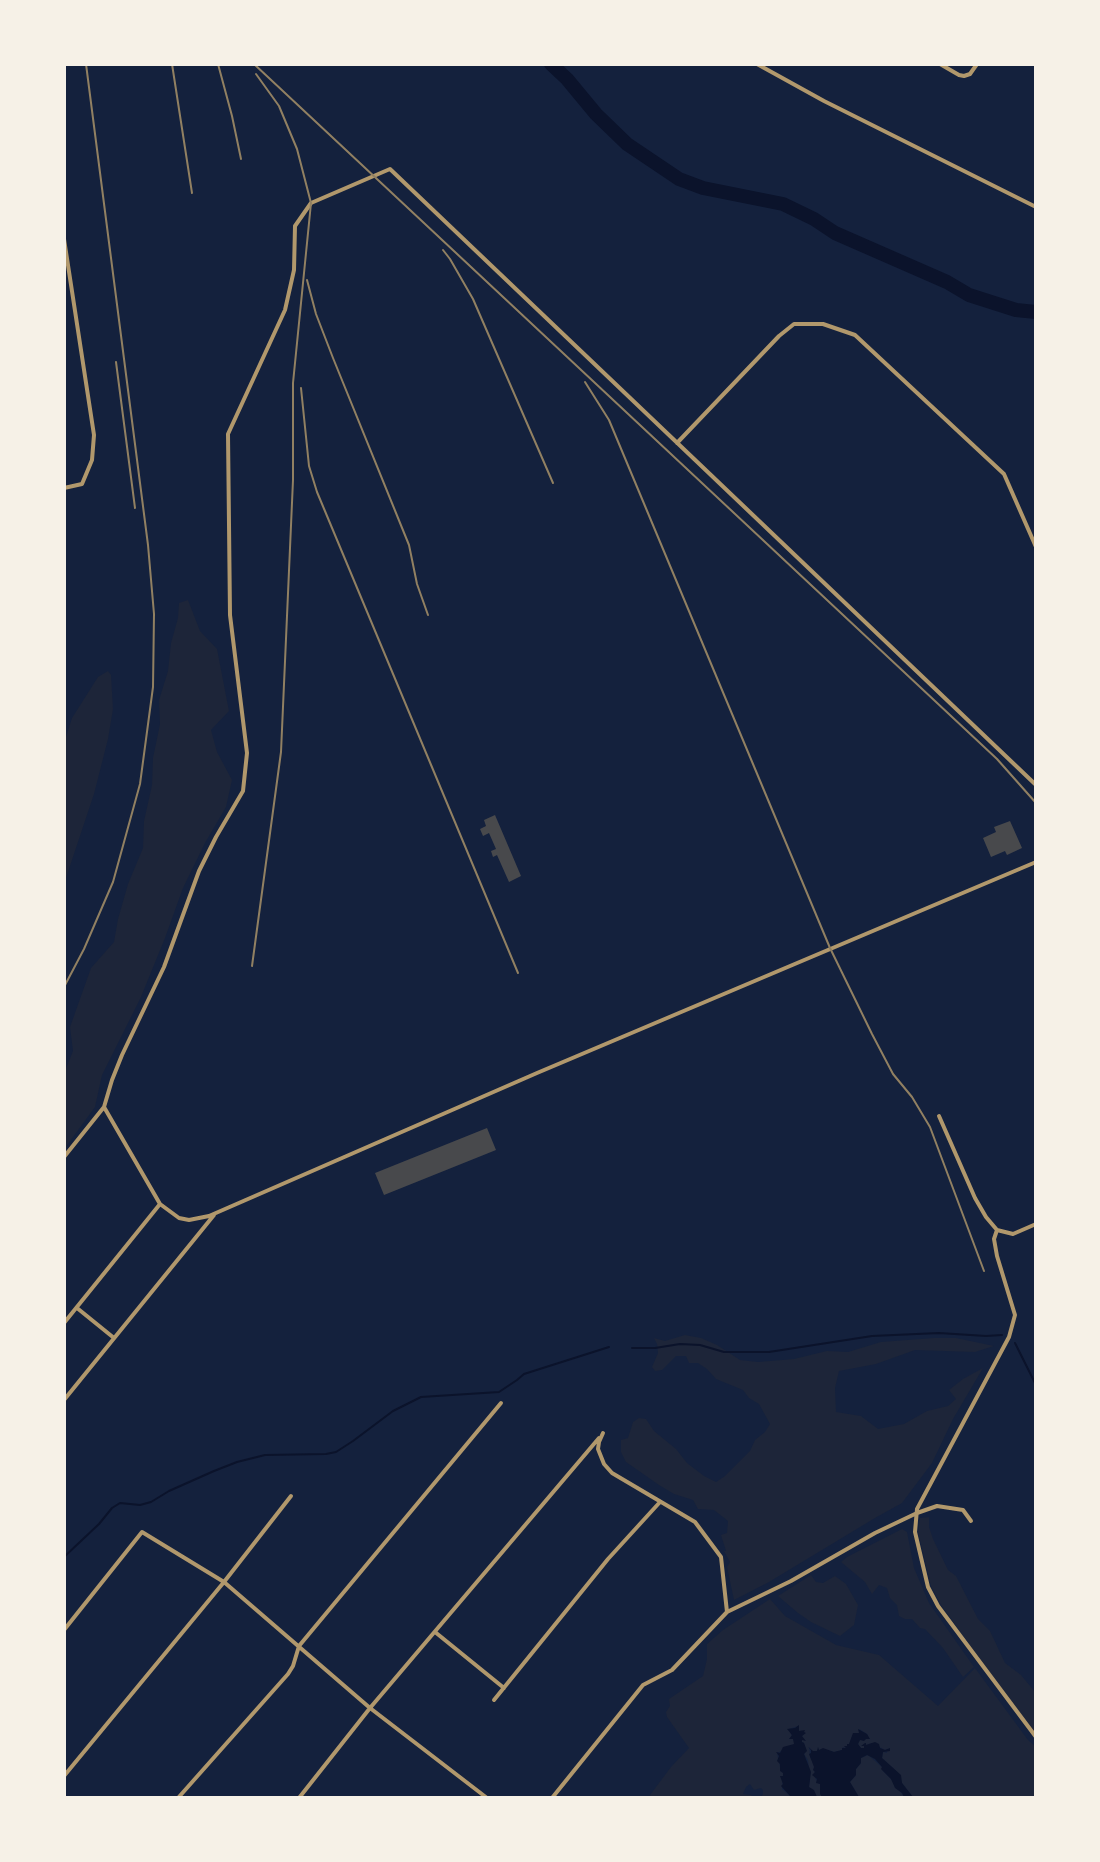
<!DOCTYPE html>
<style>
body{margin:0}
#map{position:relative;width:1100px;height:1862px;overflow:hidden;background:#14213d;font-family:"IBM Plex Sans",sans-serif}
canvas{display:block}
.frame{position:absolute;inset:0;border:66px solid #f6f1e7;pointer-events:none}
</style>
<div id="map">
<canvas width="1100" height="1862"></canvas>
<div class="frame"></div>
</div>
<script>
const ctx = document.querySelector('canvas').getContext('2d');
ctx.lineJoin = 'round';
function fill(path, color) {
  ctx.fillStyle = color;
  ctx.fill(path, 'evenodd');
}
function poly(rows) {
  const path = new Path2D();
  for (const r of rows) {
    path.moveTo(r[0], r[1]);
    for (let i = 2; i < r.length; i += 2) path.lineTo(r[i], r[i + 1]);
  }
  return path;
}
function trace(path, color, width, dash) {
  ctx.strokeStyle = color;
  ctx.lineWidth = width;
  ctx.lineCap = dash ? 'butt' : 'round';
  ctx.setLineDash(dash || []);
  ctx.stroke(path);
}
fill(poly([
 [188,600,200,631,217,649,229,711,211,730,217,752,232,780,226,807,205,843,183,888,165,938,141,997,102,1075,95,1107,65,1148,65,1071,73,1051,70,1027,91,968,114,942,118,919,128,884,143,848,144,821,152,785,153,758,160,724,159,700,168,671,171,643,178,618,179,603],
 [108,671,111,675,113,709,108,739,94,794,65,881,65,740,72,718,98,677],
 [685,1335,701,1338,717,1345,740,1360,758,1362,794,1359,827,1351,848,1352,881,1342,934,1338,956,1338,994,1346,975,1352,915,1350,876,1364,839,1371,835,1388,836,1412,861,1416,878,1429,904,1424,927,1411,948,1406,956,1399,949,1390,963,1379,983,1368,953,1419,932,1463,902,1503,875,1518,769,1582,734,1600,727,1567,730,1562,724,1551,726,1551,721,1535,727,1533,728,1521,714,1510,698,1509,693,1500,674,1494,659,1485,626,1462,621,1452,621,1440,628,1438,633,1422,639,1418,646,1419,654,1431,676,1449,687,1463,704,1476,716,1482,725,1476,750,1451,755,1440,765,1432,770,1424,759,1404,749,1398,743,1390,716,1379,707,1369,698,1363,689,1363,686,1356,676,1356,662,1370,655,1371,652,1367,658,1353,657,1344,654,1338,665,1341],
 [929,1517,929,1527,933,1539,948,1570,956,1576,978,1619,990,1631,1005,1663,1021,1675,1035,1692,1035,1735,941,1605,931,1586,918,1532,920,1518],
 [902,1529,907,1532,914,1568,929,1603,974,1667,963,1677,943,1648,925,1629,920,1628,912,1619,905,1619,899,1616,897,1605,890,1598,887,1588,879,1585,872,1594,865,1582,841,1562,847,1557],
 [811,1575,816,1582,823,1583,835,1576,846,1584,858,1605,854,1625,840,1636,811,1622,798,1613,778,1596],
 [770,1599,785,1616,836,1645,879,1655,938,1706,975,1668,1028,1740,1035,1746,1035,1797,913,1797,902,1783,897,1772,882,1758,883,1752,887,1753,887,1749,885,1750,872,1743,866,1745,865,1744,862,1746,865,1746,864,1748,861,1748,859,1746,858,1742,860,1740,868,1738,867,1734,859,1729,859,1733,853,1735,849,1745,845,1748,843,1747,842,1750,834,1752,823,1749,813,1752,809,1747,810,1757,814,1762,815,1778,820,1784,822,1795,822,1797,817,1797,809,1787,810,1776,808,1760,804,1754,806,1751,804,1743,802,1742,802,1736,805,1733,799,1731,798,1726,789,1729,794,1741,794,1745,777,1753,780,1767,783,1773,782,1789,791,1797,761,1797,763,1794,763,1790,761,1788,754,1790,750,1784,746,1787,743,1794,751,1795,753,1797,651,1798,650,1795,671,1767,689,1748,667,1717,666,1712,670,1706,669,1699,703,1676,707,1659,707,1644,723,1630],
 [868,1755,882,1767,883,1771,891,1779,904,1797,859,1797,850,1782,856,1775,856,1769,861,1763,861,1758]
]), '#1d2539');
fill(poly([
 [799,1725,799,1731,805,1730,804,1732,806,1733,802,1736,806,1741,802,1740,802,1742,804,1743,807,1751,804,1754,811,1772,809,1787,814,1790,817,1797,791,1797,781,1786,783,1784,780,1776,783,1776,783,1773,780,1771,780,1764,777,1761,779,1756,776,1752,780,1753,783,1747,794,1744,793,1739,789,1739,792,1735,787,1729,795,1728],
 [858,1729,867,1734,870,1739,866,1739,864,1741,860,1740,858,1744,861,1748,864,1748,864,1746,861,1746,865,1743,866,1743,866,1745,875,1742,879,1744,880,1748,885,1750,890,1748,890,1751,883,1752,882,1758,901,1775,902,1783,913,1797,904,1797,902,1793,895,1788,891,1779,881,1769,882,1767,875,1759,867,1755,861,1758,861,1763,856,1769,856,1775,850,1782,859,1797,822,1797,820,1794,820,1784,816,1783,817,1779,812,1775,815,1772,813,1770,814,1767,809,1754,811,1753,811,1750,808,1747,813,1751,817,1751,818,1747,819,1750,823,1748,834,1752,842,1750,842,1748,846,1748,844,1746,847,1746,847,1744,849,1744,853,1733,859,1733]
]), '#0b132b');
trace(poly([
 [1015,1343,1036,1385],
 [632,1348,655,1348,680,1344,700,1345,724,1352,769,1352,872,1336,939,1333,986,1336,1002,1335],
 [64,1557,99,1524,112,1508,120,1503,140,1505,151,1502,169,1491,214,1471,237,1462,265,1455,326,1454,336,1452,353,1441,393,1411,421,1397,499,1392,517,1380,524,1374,609,1347]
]), '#0b132b', 2);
trace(poly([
 [551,64,567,79,596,114,627,144,679,179,703,188,783,204,814,219,835,233,947,282,969,295,1016,310,1036,312]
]), '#0b132b', 14);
fill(poly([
 [495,815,521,876,509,882,497,855,493,857,491,851,496,849,489,833,483,836,480,829,486,826,484,820],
 [1010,821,1022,848,1007,855,1005,851,991,857,983,838,996,832,994,827],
 [487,1128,496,1150,384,1195,375,1173]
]), '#48494c');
trace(poly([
 [757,64,824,101,1036,207],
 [940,64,959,75,964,76,970,74,977,64],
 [64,239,94,435,92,460,82,484,64,488],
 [677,443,779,336,794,324,823,324,855,335,1004,474,1036,547],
 [1036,785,390,169,311,203,295,226,294,270,285,310,228,434,230,615,247,753,243,791,216,837,199,871,164,967,122,1055,112,1080,104,1107,160,1204,179,1218,189,1220,209,1216,537,1073,1036,862],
 [939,1116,975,1198,986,1217,997,1230,994,1239,997,1256,1015,1315,1009,1337,917,1509,915,1532,928,1587,938,1606,1036,1737],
 [64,1157,104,1107],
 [997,1230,1013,1234,1036,1224],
 [77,1308,114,1338],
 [64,1323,160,1204],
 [64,1400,214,1215],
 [727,1612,791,1581,875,1533,917,1513,937,1506,963,1510,971,1521],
 [64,1630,142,1532,224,1582,370,1708,487,1798],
 [435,1632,504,1688],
 [494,1700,608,1559,660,1502],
 [64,1776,224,1582,291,1496],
 [178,1798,288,1674,293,1666,299,1646,501,1403],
 [299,1798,370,1708,599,1438],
 [552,1798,643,1685,672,1670,727,1612,721,1557,695,1522,612,1473,604,1464,598,1449,599,1442,603,1433]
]), '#b1986c', 4);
trace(poly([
 [172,64,192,193],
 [218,64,232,116,241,159],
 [254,64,997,759,1036,803],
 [443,250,450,259,473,299,553,483],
 [307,280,316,314,333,358,409,545,417,584,428,615],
 [116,362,135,508],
 [585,382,609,420,830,948,872,1034,893,1074,912,1097,930,1127,984,1271],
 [301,388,309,466,317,492,518,973],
 [252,966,281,752,293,480,293,383,311,203,297,149,279,106,256,74],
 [64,987,84,949,113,882,140,784,153,687,154,614,148,545,86,64]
]), '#918062', 2);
</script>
